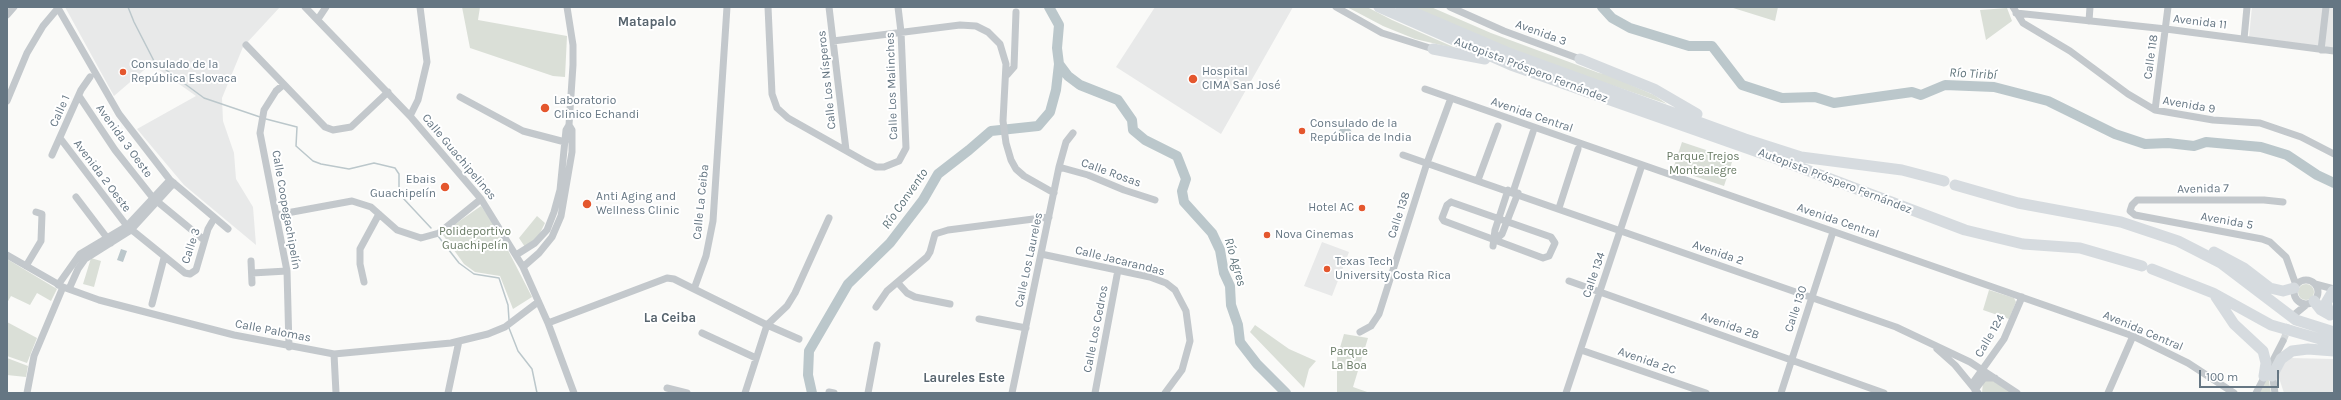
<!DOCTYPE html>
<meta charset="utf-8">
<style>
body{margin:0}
#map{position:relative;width:2341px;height:400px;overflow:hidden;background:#fafaf8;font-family:Karla,sans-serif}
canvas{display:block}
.frame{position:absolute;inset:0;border:8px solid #657683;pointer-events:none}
.scale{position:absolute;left:2199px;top:370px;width:80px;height:18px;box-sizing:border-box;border:2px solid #657683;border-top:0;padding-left:5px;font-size:12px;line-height:14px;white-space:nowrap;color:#657683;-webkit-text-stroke:3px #fff;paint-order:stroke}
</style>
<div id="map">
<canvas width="2341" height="400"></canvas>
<div class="frame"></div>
<div class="scale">100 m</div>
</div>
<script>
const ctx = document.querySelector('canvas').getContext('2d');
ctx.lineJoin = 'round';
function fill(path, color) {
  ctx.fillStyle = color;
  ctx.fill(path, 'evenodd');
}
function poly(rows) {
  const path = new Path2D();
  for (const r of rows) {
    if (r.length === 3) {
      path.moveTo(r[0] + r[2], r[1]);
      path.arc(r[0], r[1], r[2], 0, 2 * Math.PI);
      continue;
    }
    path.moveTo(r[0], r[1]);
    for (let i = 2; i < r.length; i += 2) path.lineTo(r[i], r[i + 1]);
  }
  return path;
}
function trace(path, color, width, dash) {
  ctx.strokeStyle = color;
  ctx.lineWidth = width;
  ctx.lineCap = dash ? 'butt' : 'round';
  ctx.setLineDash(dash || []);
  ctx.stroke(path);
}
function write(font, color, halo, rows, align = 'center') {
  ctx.font = font + ' Karla,sans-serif';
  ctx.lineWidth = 4;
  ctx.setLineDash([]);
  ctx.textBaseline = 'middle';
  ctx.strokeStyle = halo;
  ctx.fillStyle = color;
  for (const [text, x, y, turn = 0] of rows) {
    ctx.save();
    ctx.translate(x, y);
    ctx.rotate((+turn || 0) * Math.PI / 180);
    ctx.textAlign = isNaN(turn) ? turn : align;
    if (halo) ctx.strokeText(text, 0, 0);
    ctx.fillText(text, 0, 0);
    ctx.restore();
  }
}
fill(poly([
 [65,7,280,7,243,47,222,98,223,121,234,153,236,179,253,207,256,245,184,185,137,129,196,96,151,64,114,96],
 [1155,7,1293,7,1221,134,1116,67],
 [2252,7,2334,7,2334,48,2249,37],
 [1322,242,1349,252,1332,296,1304,286],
 [2290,358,2334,359,2334,393,2284,393,2278,375,2285,362]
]), '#e8e9e9');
fill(poly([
 [462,7,480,7,478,20,567,36,565,77,553,76,470,48],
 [1347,7,1367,7,1392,20,1458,49,1415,39,1383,26],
 [1408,7,1431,7,1491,33,1599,73,1606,74,1654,95,1667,104,1487,43],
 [1730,7,1778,7,1775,21],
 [2007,8,2012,21,1986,40,1980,10],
 [1682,142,1733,159,1724,186,1673,169],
 [481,206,495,225,532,297,513,309,500,276,475,272,464,264,443,235,451,227],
 [537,216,545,223,538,237,525,247,519,238],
 [91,258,101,261,94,287,83,284],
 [7,259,57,289,51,301,37,293,30,305,11,296,7,303],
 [2306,292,8],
 [1989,290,2014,298,2016,302,2009,319,1983,310],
 [7,322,37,338,27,363,7,356],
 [1255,325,1289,349,1316,361,1309,369,1304,388,1250,332],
 [1344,334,1368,338,1353,387,1370,393,1337,393,1337,358],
 [7,358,28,366,26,377,7,375],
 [2268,375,2271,393,2258,393],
 [1990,379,2012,393,1982,393,1983,382]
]), '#dadfd7');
fill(poly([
 [1345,134,7],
 [121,249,127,251,123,262,117,260]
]), '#bbc7cb');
trace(poly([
 [128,7,134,22,154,61,204,98,260,117],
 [266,119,297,127,296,146,313,161,321,164,349,169,374,163,395,168,399,174,399,188,402,197,431,228],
 [438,236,459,263,474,274,499,278,508,305,509,320],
 [509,328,518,351,532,369,537,393]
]), '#bbc7cb', 1.5);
trace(poly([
 [1049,7,1059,25,1057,48,1059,64,1068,76,1080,85,1118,100,1132,120,1133,130,1145,140,1177,156,1186,179,1182,191,1184,202,1212,233,1220,250,1224,273,1230,286,1231,305,1238,325,1240,342,1257,364,1286,393],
 [1602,7,1612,18,1630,28,1689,46,1712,46,1742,85,1782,98,1815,97,1834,103,1912,92,1921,95,1945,85,1994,87,2048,101,2115,134,2145,144,2168,143,2194,146,2206,142,2261,147,2287,155,2317,175,2334,183],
 [812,393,808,375,809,351,848,284,890,243,923,200,938,174,969,150,991,131,1038,126,1050,112,1056,90,1059,64]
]), '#bbc7cb', 10);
trace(poly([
 [2283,341,2294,314]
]), '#d5d9db', 7, [7, 3.5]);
trace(poly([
 [305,7,410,116,481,199,523,267,548,323,574,393],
 [768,7,772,94,777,108,788,118,866,162,876,167,884,167,899,161,906,148,901,32,898,7],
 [829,7,846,150],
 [1336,7,1382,33,1433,49],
 [1450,7,1504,31,1580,59],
 [2013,7,2023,23,2070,51,2128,94,2155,110,2213,120,2260,123,2301,137,2334,154],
 [58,8,119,114,170,180,228,229],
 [2016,13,2166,29,2334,51],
 [7,15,14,7],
 [318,19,326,7],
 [2089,21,2090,7],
 [2244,39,2247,7],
 [833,41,960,25,976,26,988,32,1000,44,1006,64,1003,121,1006,143,1011,160,1016,169,1024,176,1054,193],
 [246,45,325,127,333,130,351,127,388,92],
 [2321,50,2326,7],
 [1007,75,1014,67,1016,12],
 [283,85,276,91,264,110,260,133,287,271,289,347],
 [1425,89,2133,336,2188,363,2234,393],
 [79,96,115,150,153,198,204,240],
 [460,97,523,131,565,142],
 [7,101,27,53,43,26,59,7],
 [2155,110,2168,7],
 [410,116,418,100,427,62,420,7],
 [60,138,127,226,185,273,190,274,196,270,208,229,212,222],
 [52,155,81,90,90,77],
 [1403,155,1896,327,1970,362,2017,393],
 [1059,167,1088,175,1124,190,1155,200],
 [1478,180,1498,126],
 [1513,192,1533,132],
 [76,197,111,243],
 [1451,202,1551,237,1555,243,1549,256,1543,258,1444,221,1442,218,1447,205,1451,202],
 [2283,202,2264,200,2137,200,2132,205,2130,211,2135,215,2262,239,2270,242,2286,257,2296,285],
 [1559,208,1578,149],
 [276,215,352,201,371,207,397,230,421,238,439,233,481,199],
 [1495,240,1502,234,1518,193],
 [1493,246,1495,230,1508,190],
 [1041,254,1150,277,1166,283,1175,290,1186,311,1190,341,1182,370,1165,393],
 [7,255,63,287,99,300,234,335,334,354,451,343,488,334,505,327,538,302],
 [516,255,535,243,547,230,554,212,560,190,566,130,569,125,573,65,573,45,567,7],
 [251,261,252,283],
 [26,266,41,241,42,214,36,212],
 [523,267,539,253,552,237,561,216,572,152,572,130,569,125],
 [252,273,287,271],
 [2306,292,12],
 [1569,281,1884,393],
 [364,282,360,264,360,249,379,214],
 [898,283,907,293,915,297,950,304],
 [2315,284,2334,289],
 [58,285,80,254,127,226,170,180],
 [69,289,78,269,85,259,131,230,174,183],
 [694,289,767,325,799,339],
 [152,304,164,258],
 [876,307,887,291,927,257,930,252,935,234,948,230,1049,217],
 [2295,314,2306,305],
 [979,319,1026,328],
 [548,323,667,278,674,279,694,289,706,256,713,221,727,7],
 [1360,332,1371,326,1379,314,1427,163,1451,98],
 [702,333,756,358],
 [1937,349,1955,365,1978,393],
 [1581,350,1706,393],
 [334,354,336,393],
 [2272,373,2275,393],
 [1972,384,2004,339,2022,297],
 [667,388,687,393],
 [1975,390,1984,378,1995,378],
 [829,392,834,393],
 [27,393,34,356,63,287],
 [448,393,459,341],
 [745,393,767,325,787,306,795,293,829,218],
 [868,393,877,345],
 [1012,393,1059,167,1066,142,1073,133],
 [1095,393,1118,270],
 [1566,393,1642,165],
 [1781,393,1833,232],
 [2108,393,2133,336],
 [2256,393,2283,341]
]), '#c3c8cc', 7);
trace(poly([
 [1379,7,1511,65,1775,158,1965,230,2023,244,2080,248,2142,266],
 [1401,7,1511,54,1745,139,1801,157,1902,170,1944,181],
 [1433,49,1485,59],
 [1580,59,1654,89,1697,114],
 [1955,185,2018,203,2121,222,2178,241,2221,263,2296,320,2334,332],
 [2214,252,2244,268,2270,288,2283,291,2294,288],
 [2152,269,2213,293,2271,325,2334,343],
 [2216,297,2234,324,2263,351,2266,363,2264,376],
 [2314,301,2321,310,2330,315],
 [2330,315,2326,303,2333,291],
 [2272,376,2281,359,2292,351,2308,349,2334,351]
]), '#d6dbdf', 11);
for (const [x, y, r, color] of [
 [123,72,4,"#e4572e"],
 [1193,79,5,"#e4572e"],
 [545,108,5,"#e4572e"],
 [1302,131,4,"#e4572e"],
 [445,187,5,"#e4572e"],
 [587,204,5,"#e4572e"],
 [1362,208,4,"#e4572e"],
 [1267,235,4,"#e4572e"],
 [1327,269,4,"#e4572e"]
]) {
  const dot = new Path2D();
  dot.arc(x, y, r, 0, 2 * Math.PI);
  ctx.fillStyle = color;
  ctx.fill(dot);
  trace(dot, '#fff', 1.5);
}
write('12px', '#657683', '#fff', [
 ["Avenida 11",2200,22,7],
 ["Avenida 3",1541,33,20],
 ["Calle 118",2151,57,-82],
 ["Autopista Próspero Fernández",1531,70,21],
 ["Calle Los Nísperos",827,80,-96],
 ["Calle Los Malinches",892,86,-92],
 ["Avenida 9",2189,105,10],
 ["Calle 1",60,111,-66],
 ["Avenida Central",1532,115,19],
 ["Avenida 3 Oeste",124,141,54],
 ["Calle Guachipelines",459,157,50],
 ["Calle Rosas",1111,173,20],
 ["Avenida 2 Oeste",102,176,53],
 ["Autopista Próspero Fernández",1835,181,21],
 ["Avenida 7",2203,189,-1],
 ["Calle La Ceiba",701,202,-84],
 ["Calle Coopegachipelín",286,210,80],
 ["Calle 138",1399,215,-72],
 ["Avenida Central",1838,221,19],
 ["Avenida 5",2227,221,10],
 ["Calle 3",191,246,-72],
 ["Avenida 2",1718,253,19],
 ["Calle Los Laureles",1029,260,-78],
 ["Calle Jacarandas",1120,261,14],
 ["Calle 134",1594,275,-71],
 ["Calle 130",1796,309,-72],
 ["Avenida 2B",1730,326,19],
 ["Calle Los Cedros",1096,329,-79],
 ["Calle Palomas",273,331,11],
 ["Avenida Central",2143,331,23],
 ["Calle 124",1990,336,-60],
 ["Avenida 2C",1647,361,19]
]);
write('12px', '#657683', '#fff', [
 ["Consulado de la",131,65],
 ["República Eslovaca",131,79],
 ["Hospital",1202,72],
 ["CIMA San José",1202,86],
 ["Laboratorio",554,101],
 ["Clinico Echandi",554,115],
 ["Consulado de la",1310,124],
 ["República de India",1310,138],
 ["Ebais",436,180,"right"],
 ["Guachipelín",436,194,"right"],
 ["Anti Aging and",596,197],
 ["Wellness Clinic",596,211],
 ["Hotel AC",1354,208,"right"],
 ["Nova Cinemas",1275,235],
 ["Texas Tech",1335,262],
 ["University Costa Rica",1335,276]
], 'left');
write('12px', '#687a64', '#fff', [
 ["Parque Trejos",1703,157],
 ["Montealegre",1703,171],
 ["Polideportivo",475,232],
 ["Guachipelín",475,246],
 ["Parque",1349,352],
 ["La Boa",1349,366]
]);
write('bold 13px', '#57646e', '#fff', [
 ["Matapalo",647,22],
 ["La Ceiba",670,318],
 ["Laureles Este",964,378]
]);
write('italic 13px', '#60757c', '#fff', [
 ["Río Tiribí",1973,74,3],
 ["Río Convento",905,199,-55],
 ["Río Agres",1235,262,74]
]);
</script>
